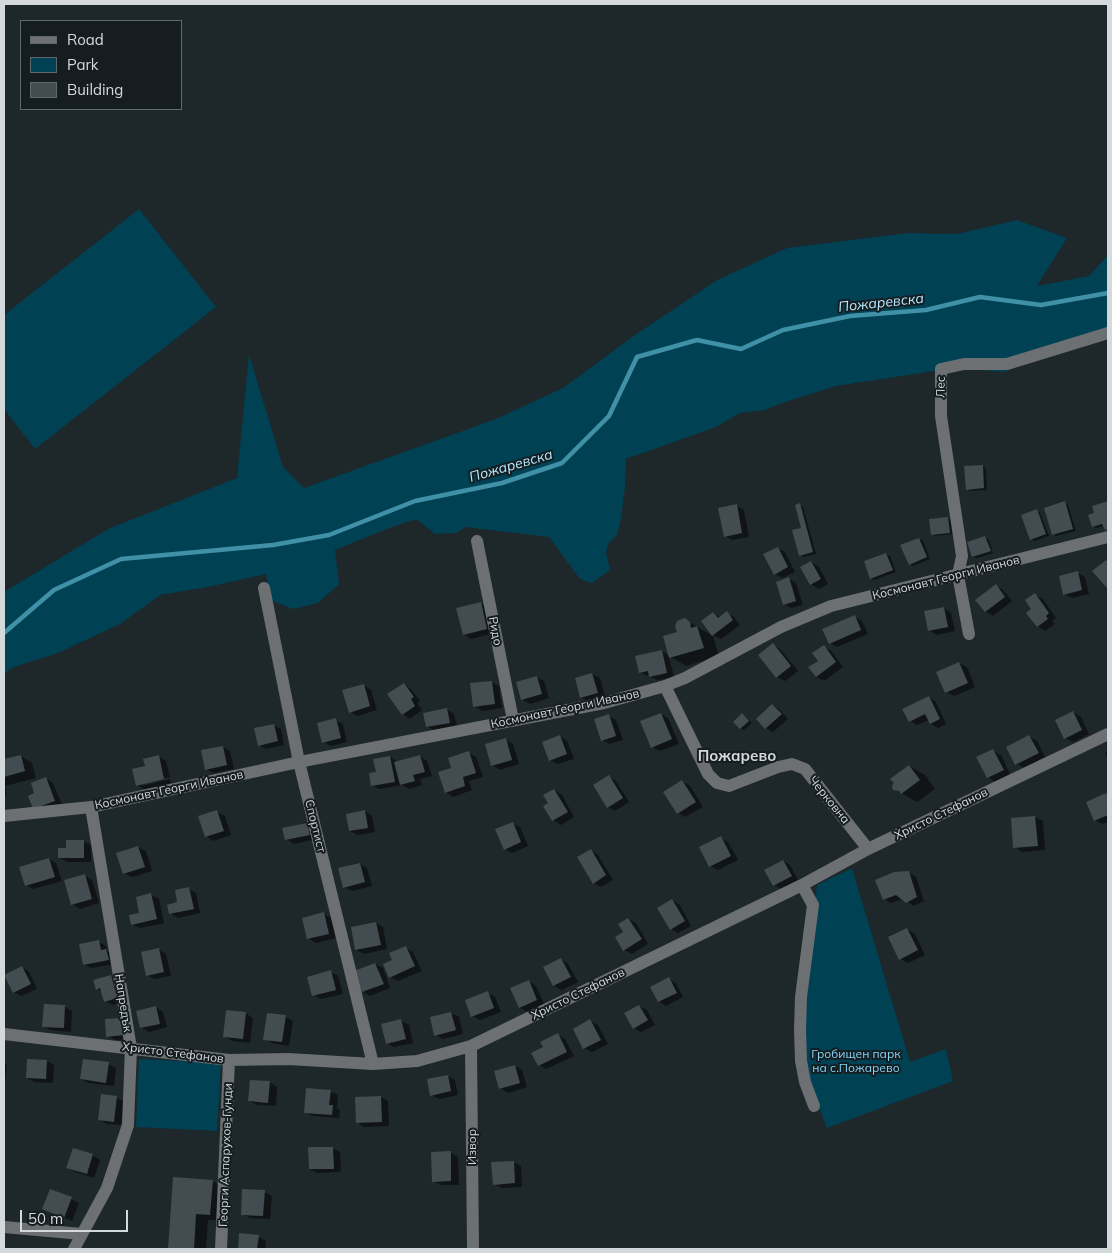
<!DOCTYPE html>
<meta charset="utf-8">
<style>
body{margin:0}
#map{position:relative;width:1112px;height:1253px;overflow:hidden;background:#1e272a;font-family:Mulish,sans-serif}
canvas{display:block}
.frame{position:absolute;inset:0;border:5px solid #d4d9dc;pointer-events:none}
.legend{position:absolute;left:20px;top:20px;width:162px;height:90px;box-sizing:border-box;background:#151d21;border:1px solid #61686c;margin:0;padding:6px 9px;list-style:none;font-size:15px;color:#d4d9dc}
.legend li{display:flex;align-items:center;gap:10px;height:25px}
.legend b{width:25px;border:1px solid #61686c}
.scale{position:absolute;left:20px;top:1210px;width:108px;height:22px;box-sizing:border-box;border:2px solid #d4d9dc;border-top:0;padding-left:6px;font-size:15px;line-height:18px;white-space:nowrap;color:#d4d9dc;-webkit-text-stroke:4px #151d21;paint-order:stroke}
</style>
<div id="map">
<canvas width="1112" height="1253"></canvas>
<div class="frame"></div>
<ul class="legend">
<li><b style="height:6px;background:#6c7072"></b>Road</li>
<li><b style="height:14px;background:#004154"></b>Park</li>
<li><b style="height:14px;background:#434c50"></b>Building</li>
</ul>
<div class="scale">50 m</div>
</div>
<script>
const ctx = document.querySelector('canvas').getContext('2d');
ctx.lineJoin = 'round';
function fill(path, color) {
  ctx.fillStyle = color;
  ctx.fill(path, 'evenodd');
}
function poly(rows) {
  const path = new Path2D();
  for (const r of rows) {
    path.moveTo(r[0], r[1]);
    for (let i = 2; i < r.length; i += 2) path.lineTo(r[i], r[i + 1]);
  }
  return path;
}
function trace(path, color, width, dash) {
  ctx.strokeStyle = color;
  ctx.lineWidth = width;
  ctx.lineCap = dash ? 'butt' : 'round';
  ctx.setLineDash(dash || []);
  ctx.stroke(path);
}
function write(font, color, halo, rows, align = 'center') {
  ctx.font = font + ' Mulish,sans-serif';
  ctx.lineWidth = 4;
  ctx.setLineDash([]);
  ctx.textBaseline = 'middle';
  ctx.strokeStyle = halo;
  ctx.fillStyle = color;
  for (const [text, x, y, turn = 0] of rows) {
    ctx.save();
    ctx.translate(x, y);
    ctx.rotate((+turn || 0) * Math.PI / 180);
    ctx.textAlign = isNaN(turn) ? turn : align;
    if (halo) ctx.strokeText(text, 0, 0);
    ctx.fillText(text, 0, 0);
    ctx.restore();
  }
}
fill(poly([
 [139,209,216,307,35,449,4,409,4,315],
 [1017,220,1067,238,1037,286,1089,276,1108,255,1108,336,1044,355,1004,372,954,368,836,386,782,403,765,410,740,413,716,427,626,459,625,487,621,518,617,535,608,544,606,553,610,570,592,583,580,579,549,537,465,527,457,533,435,534,416,519,389,528,335,550,339,584,318,603,293,609,270,600,266,574,208,587,160,595,120,624,58,653,14,667,4,674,4,592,108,529,237,478,249,354,283,467,304,488,496,419,563,388,635,335,717,280,787,248,908,233,957,234],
 [852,868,910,1062,946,1049,953,1081,827,1128,805,1072,806,980,817,885],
 [139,1059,221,1063,217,1131,136,1127]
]), '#004154');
fill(poly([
 [983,466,986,468,987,490,970,491,967,489],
 [1108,502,1108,531,1104,526,1096,528,1093,526,1096,514,1094,507],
 [1065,503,1068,505,1076,531,1056,536,1053,534],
 [800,505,803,507,816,554,803,557,800,555,803,529],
 [737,506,744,510,749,537,732,540,725,536],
 [1037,511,1040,513,1049,536,1034,541,1031,539],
 [948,518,951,520,953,534,935,536,932,534],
 [985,538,989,540,993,553,977,558,973,557,969,543],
 [919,539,923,541,930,559,913,566,910,564],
 [778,548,785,552,795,572,782,578,775,574],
 [886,554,890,556,896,572,874,580,871,578],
 [1106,561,1108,562,1108,588,1094,571],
 [811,562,819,567,828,584,819,589,811,584],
 [1078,573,1085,577,1089,594,1072,598,1064,594],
 [789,579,796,583,803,605,791,608,784,604],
 [996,586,1003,590,1012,601,993,616,986,612,977,600],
 [1035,595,1043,599,1056,618,1052,621,1055,624,1045,631,1038,626,1033,609],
 [480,603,488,608,494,633,471,639,464,634],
 [944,608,951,613,955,631,937,635,929,630],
 [727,613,734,617,740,625,721,639,713,635,714,614,720,617],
 [855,617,862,621,868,634,837,647,830,643],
 [687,621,713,636,719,656,686,666,669,656,674,677,658,680,641,673,662,651,670,656,679,633],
 [773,645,780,649,798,671,785,681,777,677,760,656],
 [824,647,831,651,843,667,824,681,816,677],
 [959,663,967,667,975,687,954,696,946,692],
 [592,674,600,678,605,697,589,702,581,697],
 [537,677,544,681,549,698,530,704,522,699],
 [492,682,499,686,502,708,482,711,474,706],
 [404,684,411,689,420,701,417,703,422,710,410,719,403,714],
 [364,685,371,690,377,710,357,716,350,712],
 [929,698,936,702,946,724,938,728,931,724,929,720,917,725,910,721],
 [773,705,780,710,788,719,773,732,766,728],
 [447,709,454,714,457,726,435,731,427,726],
 [1073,712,1081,717,1089,734,1073,742,1065,738],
 [661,714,668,718,679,744,660,751,652,747],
 [743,715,752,723,744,730,740,728],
 [609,716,616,720,623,740,609,744,602,740],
 [335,720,343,724,347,742,331,746,323,742],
 [273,725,281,729,284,745,266,749,259,745],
 [560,736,567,741,574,759,557,764,550,760],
 [1029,736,1037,741,1045,757,1024,768,1016,764],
 [505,739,513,744,519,764,500,770,492,765],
 [223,747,230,751,234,769,213,773,206,769],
 [1108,750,1108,759,1105,752],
 [993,751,1001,755,1010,774,995,782,988,777],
 [469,753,476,757,483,777,469,781,472,790,453,797,446,792,453,768],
 [21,756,32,763,36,778,5,786,7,795,4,796,4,761],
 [158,756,166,761,170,777,142,783,142,786,170,779,171,783,145,790,137,785,147,767],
 [420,756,427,761,432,776,420,779,422,785,409,789,403,785,379,789,372,785,377,773,390,757,398,762],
 [910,766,925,775,935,789,917,802,896,790],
 [609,777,616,781,629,802,615,811,608,807],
 [46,778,53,783,62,805,41,812,36,794],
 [682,781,690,786,703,807,685,817,678,813],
 [554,790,562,795,574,817,561,825,553,820,545,806,550,804],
 [1106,794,1108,796,1108,822,1102,824,1095,820],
 [365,811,372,816,375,832,358,835,350,831],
 [217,812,225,816,231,835,213,841,206,836],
 [1035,817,1043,821,1045,850,1022,852,1015,847,1012,819],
 [512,823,520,827,528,846,512,853,505,849],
 [307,824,314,828,316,839,294,844,286,839],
 [721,838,728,842,738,860,718,870,710,866],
 [83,841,91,845,91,862,67,862,60,858,67,850],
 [138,847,146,851,152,871,132,877,124,873],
 [591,850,598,855,613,880,601,887,594,883],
 [49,859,56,863,62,881,33,889,26,885],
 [783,861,790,865,798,880,781,889,774,885],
 [360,864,367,868,372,886,352,891,344,887],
 [908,872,916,877,924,901,914,906,903,899,891,903,884,899],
 [85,876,92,880,99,903,80,909,72,904],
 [189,889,196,893,200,913,178,918,170,913],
 [151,895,159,899,164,923,140,928,132,924,140,914],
 [672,900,680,905,691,926,678,933,671,929],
 [324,914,331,918,336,938,316,943,308,938],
 [628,919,636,923,648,944,632,954,624,950,625,932],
 [376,923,383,927,387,949,364,954,356,950],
 [907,929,915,934,925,955,908,963,900,959],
 [99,942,106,946,107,951,114,955,115,964,91,968,84,964],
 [406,948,413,952,422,971,398,981,390,977,394,960],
 [159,950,166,954,171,976,154,979,147,975],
 [561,959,568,964,578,982,562,990,554,986,545,968],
 [375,964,383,968,390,988,370,996,363,992],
 [22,967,29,972,37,989,21,996,14,992],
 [331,972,338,976,343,994,321,999,313,995],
 [110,976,118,980,124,1002,113,1005,105,1001,103,992,97,989],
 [669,979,676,983,683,997,666,1006,659,1001],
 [529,981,536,986,544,1004,527,1012,520,1008],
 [488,993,495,997,501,1012,480,1020,472,1016],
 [45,1005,65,1007,72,1011,71,1032,51,1030,43,1026],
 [639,1006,647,1010,655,1025,641,1032,634,1028],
 [156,1007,163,1012,167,1027,149,1032,141,1027],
 [245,1013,253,1018,250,1043,232,1041,224,1036],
 [451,1013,459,1017,463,1034,443,1039,436,1035],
 [286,1017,293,1021,289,1046,272,1043,265,1039],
 [106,1020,131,1039,115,1040,108,1036],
 [401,1021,409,1025,413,1043,394,1047,387,1043],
 [590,1021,598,1025,608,1044,592,1052,584,1048],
 [558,1035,565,1039,574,1056,546,1069,539,1065],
 [47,1061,54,1065,53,1083,35,1082,27,1078],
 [4,1063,7,1065,5,1081,4,1081],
 [108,1064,116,1068,114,1086,89,1083,81,1079],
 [515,1066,522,1070,527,1087,508,1093,500,1088],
 [448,1076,455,1080,458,1095,439,1099,431,1095],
 [270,1082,277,1087,276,1106,257,1105,249,1101],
 [330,1091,338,1095,337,1108,340,1110,339,1118,313,1116,305,1112],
 [116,1097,124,1102,121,1125,107,1124,100,1120],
 [381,1097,388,1101,389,1126,364,1127,357,1122],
 [333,1148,340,1152,341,1172,317,1173,310,1169],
 [451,1153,458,1157,459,1185,441,1185,433,1181],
 [92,1155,100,1160,94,1178,75,1172,68,1168],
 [513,1162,521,1166,522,1187,502,1188,494,1184],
 [174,1179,212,1181,224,1188,222,1220,208,1220,206,1249,170,1249],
 [51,1190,79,1203,72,1221,51,1212],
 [264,1192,272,1196,270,1219,250,1218,242,1214],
 [240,1235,259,1237,266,1241,265,1249,239,1249]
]), '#0007');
trace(poly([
 [4,633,54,590,121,559,273,545,329,535,415,501,502,483,562,463,609,416,637,357,697,340,741,349,783,330,850,316,926,310,980,297,1041,305,1108,293]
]), '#4090a7', 4.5);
fill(poly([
 [983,465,984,488,966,490,964,466],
 [1065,501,1073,529,1052,535,1044,508],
 [1108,501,1108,529,1105,530,1102,524,1092,527,1088,515,1094,513,1092,506],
 [800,503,813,552,799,556,792,530,801,528,795,505],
 [737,504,742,533,724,537,718,508],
 [1037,509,1046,534,1030,540,1021,515],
 [948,517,950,533,931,535,929,519],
 [985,536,991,551,972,557,967,542],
 [919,538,927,557,909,565,900,545],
 [778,547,788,567,774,575,763,554],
 [886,553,893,570,870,579,864,561],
 [1106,560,1108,562,1107,588,1092,571],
 [811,561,821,579,810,585,800,567],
 [1078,571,1082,590,1063,595,1059,576],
 [789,577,796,601,783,605,776,582],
 [996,584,1005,597,985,612,975,600],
 [1035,593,1049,613,1046,616,1048,619,1037,627,1026,613,1031,609,1025,600],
 [481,602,487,629,463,635,456,608],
 [944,607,948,627,928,631,924,611],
 [727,611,733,620,712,636,701,621,713,612,718,618],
 [855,615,861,630,829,644,822,629],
 [685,618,690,622,691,628,697,626,704,648,669,658,663,636,677,632,675,627,677,621],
 [773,643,791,666,776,678,758,655],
 [824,645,836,662,816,677,808,667,818,661,812,653],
 [662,650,667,673,649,677,648,671,639,673,635,656],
 [959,662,968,683,945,693,936,672],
 [592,673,598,693,580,698,575,678],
 [537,676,542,694,521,700,516,682],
 [492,681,495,704,473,707,470,683],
 [404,683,414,697,411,699,415,706,402,715,387,694],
 [364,684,370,706,349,713,342,690],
 [929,696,940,719,930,724,925,714,909,722,902,709],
 [772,704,782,714,765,729,756,719],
 [447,708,450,723,426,727,423,713],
 [1073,711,1082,730,1064,739,1055,720],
 [661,713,672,739,651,748,640,721],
 [742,713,749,721,740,729,733,722],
 [609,714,616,736,601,741,594,719],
 [336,718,341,738,322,743,317,723],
 [274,724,278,741,258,746,254,728],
 [560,735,567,754,549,761,542,742],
 [1029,735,1039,753,1015,765,1006,747],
 [506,738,512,760,491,766,485,744],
 [223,746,227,765,205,770,201,750],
 [993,749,1004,770,987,778,976,757],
 [469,751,476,773,463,777,465,786,445,793,438,772,451,768,448,758],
 [21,755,25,771,4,777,4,759],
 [159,755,164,779,136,786,132,769,145,766,143,759],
 [420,755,425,772,413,775,415,781,400,785,394,762],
 [390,756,395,782,371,786,369,773,376,772,373,759],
 [909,765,920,780,901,794,899,791,893,790,892,786,894,783,890,779],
 [609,775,623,798,607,808,593,785],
 [46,777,55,801,33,809,28,796,34,793,31,783],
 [682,780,696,802,677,814,663,792],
 [554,789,568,812,552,821,543,806,548,803,543,795],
 [1106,793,1108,797,1108,815,1094,821,1086,802],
 [217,810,224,831,205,837,198,816],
 [365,810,368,828,349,831,346,814],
 [1035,816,1038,846,1013,848,1011,818],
 [513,822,521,842,504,850,495,829],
 [307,823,310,835,285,840,282,828],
 [721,836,731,856,709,867,699,847],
 [66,840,84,840,84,858,58,858,58,848,66,848],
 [138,846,145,867,123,874,116,853],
 [591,849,606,875,593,884,577,857],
 [49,858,55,877,25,886,19,867],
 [783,860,792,876,773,886,764,870],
 [360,863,365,882,343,888,338,868],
 [909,871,917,897,906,903,896,895,883,900,875,880,894,872],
 [85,874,92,899,71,905,64,880],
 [189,887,194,909,169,914,167,905,177,902,175,890],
 [151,893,157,919,131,925,129,915,139,913,136,897],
 [672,899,685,921,670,930,657,908],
 [324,912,329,934,307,939,302,918],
 [628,918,642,939,623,951,615,937,623,932,618,924],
 [376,922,381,945,355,950,351,927],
 [907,928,918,950,899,960,888,937],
 [99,940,101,950,106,949,109,960,83,965,79,944],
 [406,946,415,966,389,978,383,964,392,960,389,953],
 [159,948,164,972,146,976,141,952],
 [561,958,571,977,553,986,543,967],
 [375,963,384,984,362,992,354,971],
 [22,966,31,984,13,993,4,975],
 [331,970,336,990,312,996,307,977],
 [111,975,117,998,104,1002,100,988,96,990,93,980],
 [669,977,677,993,658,1002,650,987],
 [529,980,537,1000,519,1008,510,988],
 [488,991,494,1008,471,1017,465,1000],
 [44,1004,65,1005,64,1028,42,1027],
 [639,1005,648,1020,633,1029,624,1013],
 [156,1006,160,1024,140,1028,136,1011],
 [226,1010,246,1012,243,1039,223,1037],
 [451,1012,456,1030,434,1036,430,1017],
 [267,1013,286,1015,282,1042,263,1040],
 [123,1018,124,1035,106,1037,105,1019],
 [401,1019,406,1039,386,1044,381,1024],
 [590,1019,601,1040,583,1049,573,1029],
 [558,1033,567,1052,538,1066,531,1053,543,1047,540,1042],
 [27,1059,47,1060,46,1079,26,1078],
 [83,1059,109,1062,106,1083,80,1079],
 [515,1065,520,1083,499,1089,494,1071],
 [448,1075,451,1091,430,1096,427,1079],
 [250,1080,270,1081,268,1103,248,1101],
 [306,1088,331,1090,329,1105,333,1105,332,1115,304,1113],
 [101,1094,117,1096,114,1122,98,1120],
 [381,1096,382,1122,356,1123,355,1097],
 [308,1147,333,1147,334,1169,309,1169],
 [73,1148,93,1154,87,1174,66,1168],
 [451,1151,451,1181,432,1182,431,1152],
 [514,1161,515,1183,493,1185,491,1162],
 [173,1177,213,1180,210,1215,196,1214,194,1249,168,1249],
 [50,1189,72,1197,64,1218,42,1209],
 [242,1189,265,1190,263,1216,241,1215],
 [239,1233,259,1235,257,1249,238,1249]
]), '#434c50');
trace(poly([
 [477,541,513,720],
 [264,588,299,762,373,1064],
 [969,634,958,575,962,556,941,416,941,369,964,364,1007,364,1108,333],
 [665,686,708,774,717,783,729,786,778,767,792,764,805,769,868,849],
 [4,816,91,807,299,762,604,703,665,686,685,678,781,627,831,606,1108,537],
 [802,885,813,905,801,997,800,1030,801,1061,805,1082,814,1106],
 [4,1034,229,1060,288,1059,373,1064,417,1061,471,1046,802,885,868,849,1108,734],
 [471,1046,473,1249],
 [4,1227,82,1234],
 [74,1249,107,1188,128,1125,131,1048,91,807],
 [221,1249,229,1060]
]), '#6c7072', 12);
write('12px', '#d4d9dc', '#151d21', [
 ["Лес",941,387,-89],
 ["Космонавт Георги Иванов",946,578,-14],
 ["Ридо",495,631,79],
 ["Космонавт Георги Иванов",565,709,-12],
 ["Космонавт Георги Иванов",169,790,-12],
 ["Черковна",829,800,51],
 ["Христо Стефанов",941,814,-26],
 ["Спортист",315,826,76],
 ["Христо Стефанов",578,994,-26],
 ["Напредък",123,1003,81],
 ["Христо Стефанов",173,1053,7],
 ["Извор",472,1147,-90],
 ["Георги Аспарухов-Гунди",226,1155,-88]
]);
write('12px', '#84d5f5', '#151d21', [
 ["Гробищен парк",856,1054],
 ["на с.Пожарево",856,1068]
]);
write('italic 14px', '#b5e9fe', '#151d21', [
 ["Пожаревска",881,303,-6],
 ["Пожаревска",511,466,-16]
]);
write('bold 15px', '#d4d9dc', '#151d21', [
 ["Пожарево",737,756]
]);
</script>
